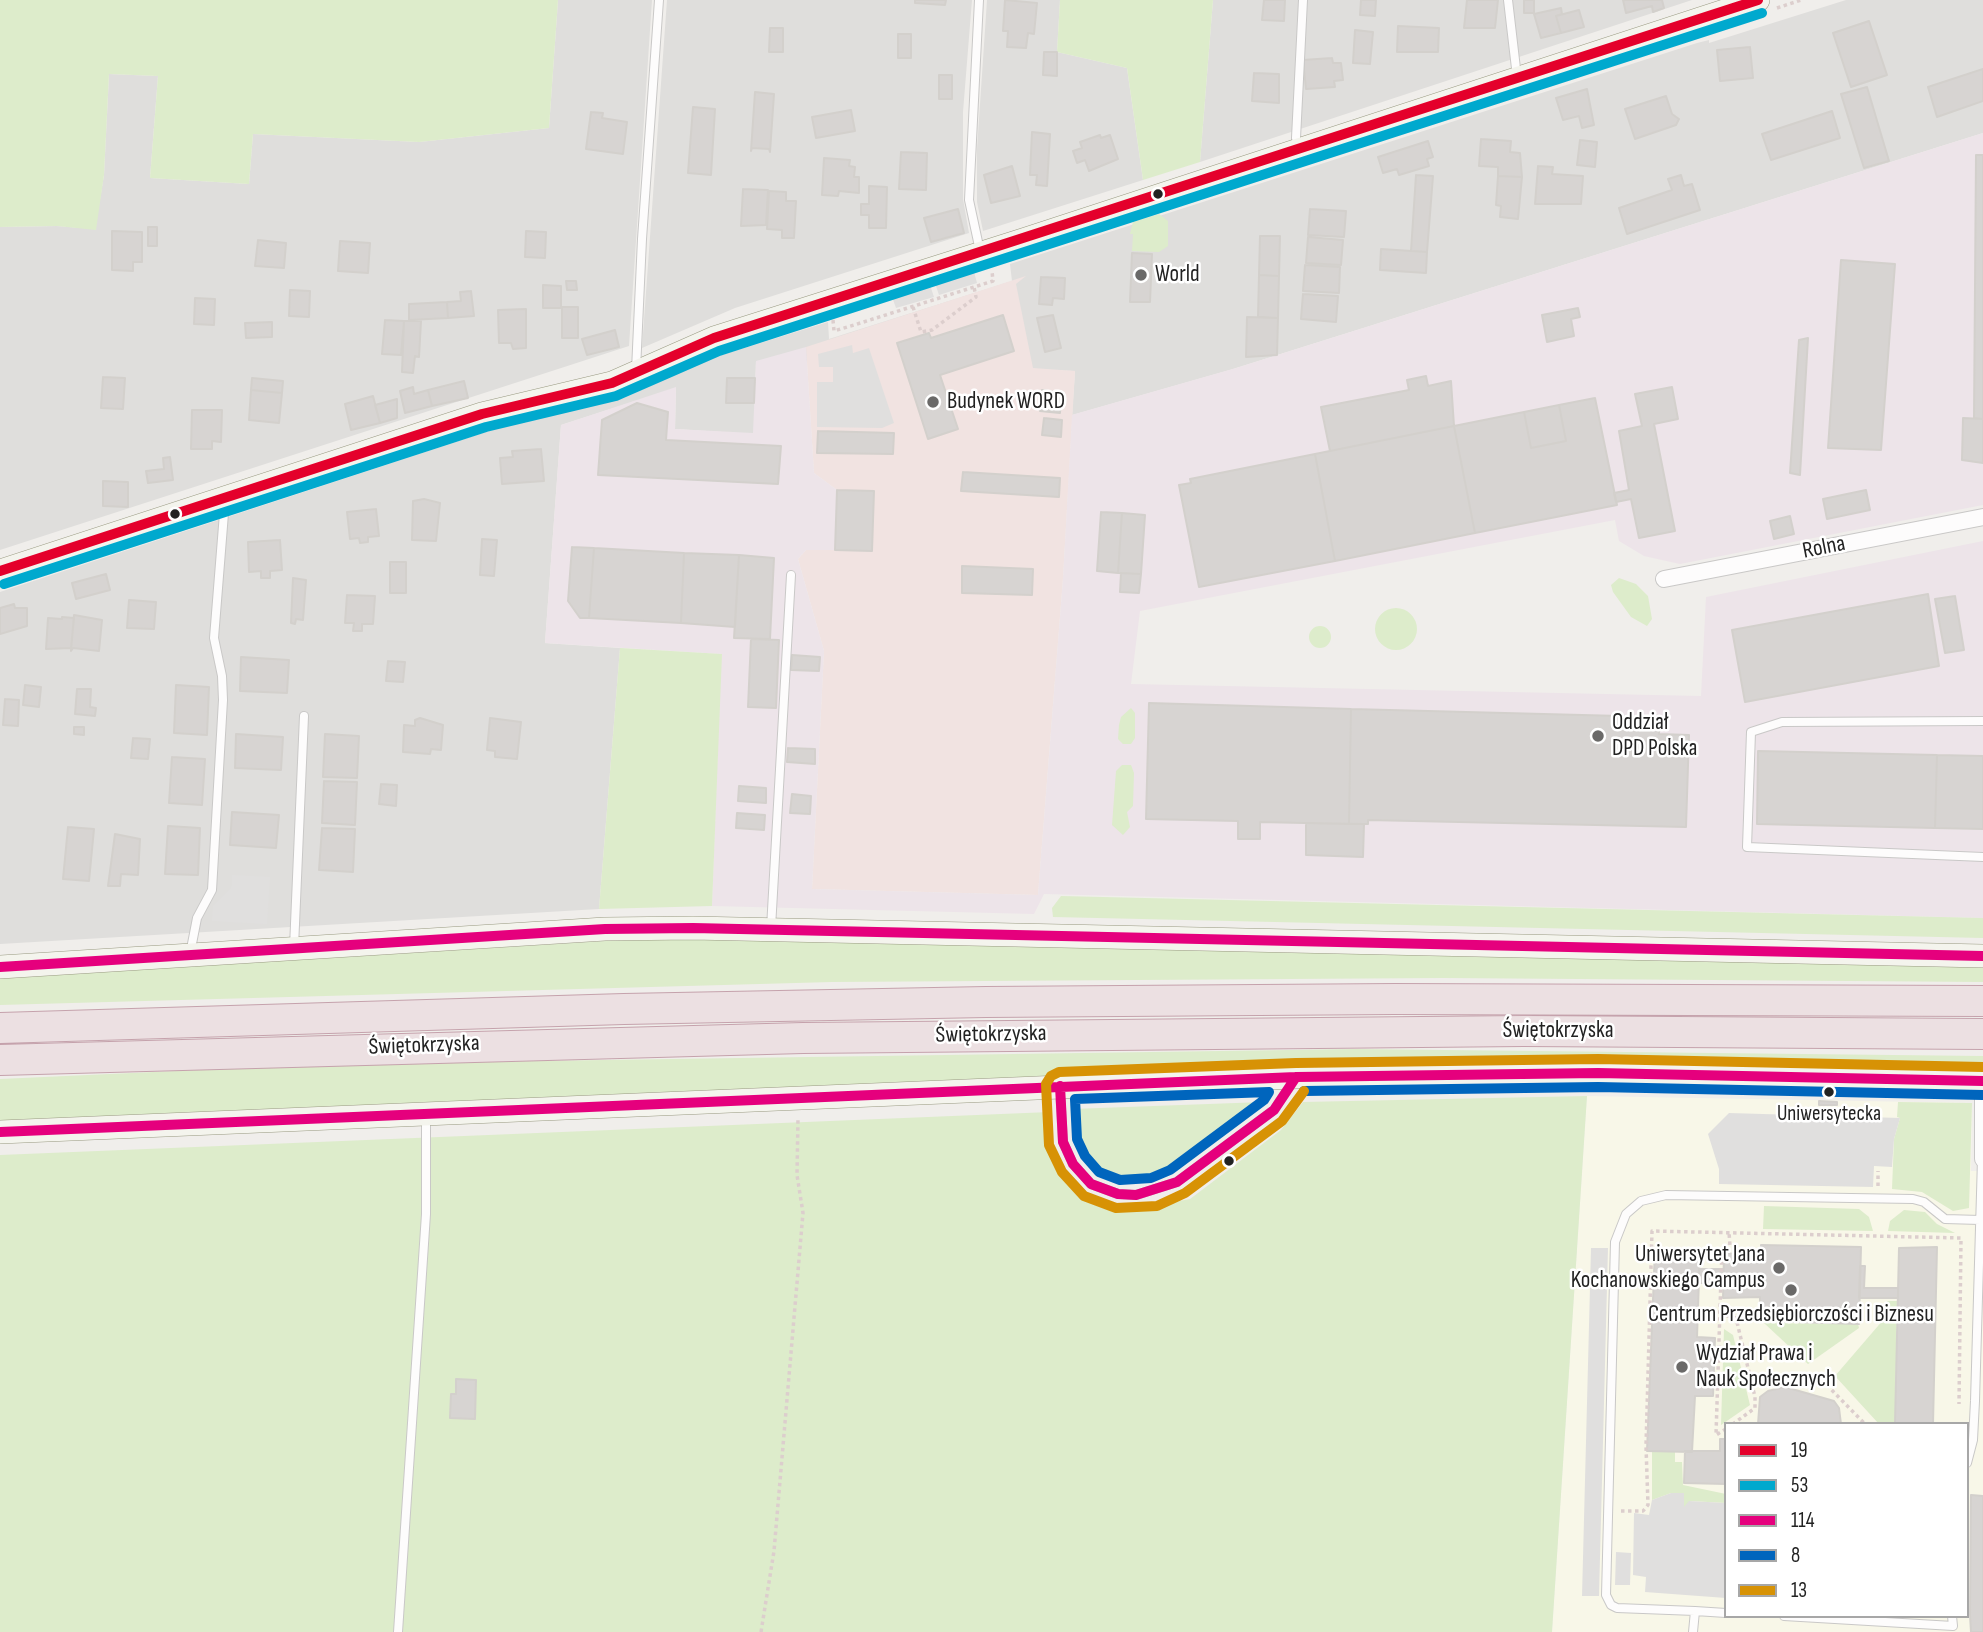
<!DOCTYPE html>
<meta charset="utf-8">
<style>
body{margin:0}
#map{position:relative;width:1983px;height:1632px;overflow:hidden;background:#f0eeeb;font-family:"Sofia Sans Condensed",sans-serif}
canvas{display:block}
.legend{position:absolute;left:1724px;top:1422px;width:245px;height:196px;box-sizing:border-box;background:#fff;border:2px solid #a7a7a7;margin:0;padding:9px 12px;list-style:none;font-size:21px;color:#222}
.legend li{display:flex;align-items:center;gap:14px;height:35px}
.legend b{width:35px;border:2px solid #a7a7a7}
</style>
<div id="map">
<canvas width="1983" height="1632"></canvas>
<ul class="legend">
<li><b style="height:9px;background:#e4002b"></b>19</li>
<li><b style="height:9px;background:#00a9ce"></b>53</li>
<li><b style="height:9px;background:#e5007d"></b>114</li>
<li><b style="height:9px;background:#0065bd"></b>8</li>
<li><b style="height:9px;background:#d79205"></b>13</li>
</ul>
</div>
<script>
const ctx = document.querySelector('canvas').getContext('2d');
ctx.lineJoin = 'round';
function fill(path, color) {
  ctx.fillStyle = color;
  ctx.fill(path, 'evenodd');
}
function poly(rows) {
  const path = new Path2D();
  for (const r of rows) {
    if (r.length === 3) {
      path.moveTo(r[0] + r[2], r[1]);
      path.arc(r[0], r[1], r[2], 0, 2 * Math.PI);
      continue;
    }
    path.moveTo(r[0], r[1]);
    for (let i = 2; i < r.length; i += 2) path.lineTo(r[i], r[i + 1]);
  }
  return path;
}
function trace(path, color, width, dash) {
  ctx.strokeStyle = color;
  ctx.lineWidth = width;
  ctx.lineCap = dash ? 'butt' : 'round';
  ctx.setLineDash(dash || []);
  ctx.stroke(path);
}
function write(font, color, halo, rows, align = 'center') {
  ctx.font = font + ' "Sofia Sans Condensed",sans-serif';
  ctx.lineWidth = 5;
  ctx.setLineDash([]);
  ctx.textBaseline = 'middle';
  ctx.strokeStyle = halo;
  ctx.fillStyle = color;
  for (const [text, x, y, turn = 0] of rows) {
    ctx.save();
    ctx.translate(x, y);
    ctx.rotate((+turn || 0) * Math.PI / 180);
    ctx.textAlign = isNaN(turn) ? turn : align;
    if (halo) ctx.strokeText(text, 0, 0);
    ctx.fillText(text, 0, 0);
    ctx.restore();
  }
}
fill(poly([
 [558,0,652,0,629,346,0,550,0,227,57,226,95,229,104,175,109,74,158,76,150,178,249,184,253,134,419,142,549,128],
 [667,0,972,0,963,112,963,199,969,233,735,308,642,348],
 [987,0,1060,0,1057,52,1127,68,1143,180,983,231,977,202,977,149],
 [1213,0,1692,0,1200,162],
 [1846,0,1983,0,1983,133,1233,369,1072,415,1075,371,756,361,754,434,675,429,676,388,561,425,545,643,620,648,599,909,0,944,0,592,492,430,624,398,709,359,828,322,829,339,1012,281,1010,264,1697,43,1709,40,1709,43]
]), '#dfdedc');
fill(poly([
 [1026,276,1016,284,1033,368,1075,371,1063,579,1038,895,812,889,824,651,798,559,806,550,835,549,837,490,814,473,806,347]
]), '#f1e3e1');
fill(poly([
 [1983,133,1983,505,1680,564,1644,556,1619,541,1615,520,1140,611,1131,684,1701,696,1706,597,1983,541,1983,918,1044,894,1034,914,712,906,721,654,545,643,561,425,676,387,675,429,753,433,756,361,806,347,814,473,837,490,835,550,806,550,798,559,824,651,812,889,1038,895,1063,579,1072,415,1233,369]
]), '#ede4e9');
fill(poly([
 [1587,1096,1972,1103,1971,1171,1983,1171,1983,1632,1552,1632],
 [1726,1424,1967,1424,1967,1616,1726,1616]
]), '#f8f7e8');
fill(poly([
 [0,0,558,0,549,128,419,142,253,134,249,184,150,178,158,76,109,74,104,175,96,230,57,226,0,227],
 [1060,0,1213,0,1200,162,1143,180,1127,68,1057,52],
 [1159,214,1168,221,1168,246,1159,252,1132,251,1133,234,1130,234,1133,222],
 [1619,578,1636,584,1648,596,1652,619,1647,626,1631,617,1613,592,1611,585],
 [1396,629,21],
 [1320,637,11],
 [620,648,722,654,712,906,599,909],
 [1131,708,1135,713,1135,738,1131,744,1123,744,1118,739,1119,725,1121,717],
 [1122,765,1131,765,1134,773,1133,806,1127,812,1130,827,1123,835,1112,825,1116,771],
 [1061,896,1983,918,1983,938,1053,917,1052,908],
 [655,938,1983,966,1983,982,1443,978,832,982,0,1005,0,978],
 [1356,1049,1983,1056,1983,1070,1927,1069,0,1125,0,1079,329,1064],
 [1587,1096,1552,1632,0,1632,0,1155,1050,1112,1053,1144,1060,1161,1076,1183,1092,1196,1114,1204,1163,1204,1190,1199,1281,1130,1303,1102],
 [1263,1102,1165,1174,1131,1183,1101,1176,1084,1161,1075,1146,1072,1127,1072,1109],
 [1898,1102,1972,1103,1969,1208,1953,1211,1922,1192,1892,1189,1894,1139,1900,1118,1897,1117],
 [1764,1206,1859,1209,1869,1217,1873,1231,1763,1229],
 [1904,1210,1925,1212,1937,1224,1955,1233,1888,1231,1890,1221],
 [1887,1301,1897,1301,1895,1424,1879,1424,1835,1376,1884,1319],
 [1764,1323,1858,1324,1859,1328,1808,1364],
 [1724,1329,1733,1335,1750,1405,1721,1425],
 [1652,1450,1675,1451,1675,1462,1682,1462,1683,1485,1726,1494,1726,1503,1690,1501,1684,1508,1684,1494,1671,1493,1652,1500]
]), '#ddeccb');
fill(poly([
 [973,268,977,283,939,295,934,280],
 [929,282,934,297,896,308,891,294],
 [852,345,853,353,869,348,894,423,882,428,817,427,817,382,833,382,833,367,819,367,818,354],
 [232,875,270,877,267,924,212,921,213,906,232,886],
 [1729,1113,1900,1118,1894,1139,1892,1167,1874,1166,1873,1187,1719,1184,1719,1169,1708,1134],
 [1591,1248,1608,1248,1599,1596,1582,1596],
 [1671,1493,1684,1493,1684,1507,1689,1501,1726,1503,1726,1598,1645,1592,1646,1577,1633,1575,1634,1513,1649,1515,1652,1500],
 [1616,1552,1631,1553,1630,1585,1615,1585]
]), '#e0dfde');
const building = poly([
 [915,0,946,0,945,5,915,3,915,0],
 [1005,0,1037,3,1034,34,1028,33,1026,48,1007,47,1008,31,1003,31,1005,0],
 [1264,0,1285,0,1284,21,1262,20,1264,0],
 [1361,0,1376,0,1375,16,1360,15,1361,0],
 [1467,0,1498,0,1495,28,1464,28,1467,0],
 [1524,0,1534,0,1534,13,1524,13,1524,0],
 [1623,0,1662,0,1664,8,1653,12,1652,6,1626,13,1623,0],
 [1561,8,1562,14,1556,16,1561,33,1541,38,1534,14,1561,8],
 [1579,10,1584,27,1561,33,1556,16,1579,10],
 [1869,21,1887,75,1851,87,1833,33,1869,21],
 [1398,26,1439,28,1438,52,1397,52,1398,26],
 [770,28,783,28,783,52,769,52,770,28],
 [1355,30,1373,32,1370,64,1353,63,1355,30],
 [898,34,911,34,911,58,898,58,898,34],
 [1750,47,1753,78,1720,81,1717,50,1750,47],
 [1044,52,1057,52,1057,76,1043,75,1044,52],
 [1332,58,1333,63,1341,63,1343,80,1334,81,1335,87,1306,89,1303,60,1332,58],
 [1983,69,1983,101,1937,117,1928,87,1983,69],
 [1254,73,1279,74,1279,103,1252,101,1254,73],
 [939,75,952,75,952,99,939,99,939,75],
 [1867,87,1889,161,1864,168,1841,94,1867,87],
 [1587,89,1594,125,1582,128,1579,116,1563,120,1556,98,1587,89],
 [755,92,774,94,770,152,769,149,752,148,751,151,755,92],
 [1666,96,1672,114,1679,119,1676,125,1635,139,1625,109,1666,96],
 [693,107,715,109,711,175,688,173,693,107],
 [851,110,855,131,816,138,812,117,851,110],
 [1832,111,1840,138,1771,160,1762,134,1832,111],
 [591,112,603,113,602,118,627,122,623,154,586,149,591,112],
 [1032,132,1050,134,1047,186,1036,185,1037,175,1030,175,1032,132],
 [1100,135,1101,138,1110,135,1118,159,1089,171,1085,160,1077,163,1073,151,1082,148,1080,142,1100,135],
 [1481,139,1511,141,1510,152,1520,153,1522,177,1498,176,1498,167,1479,166,1481,139],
 [1580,140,1597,142,1595,167,1577,165,1580,140],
 [1428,141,1433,157,1427,159,1429,166,1399,175,1397,169,1383,173,1378,157,1428,141],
 [901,152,927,153,926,190,899,189,901,152],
 [1976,155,1983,155,1983,419,1974,418,1976,155],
 [824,158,850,160,849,166,855,167,854,177,859,177,859,193,839,191,838,196,822,195,824,158],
 [1012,166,1020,196,991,203,984,175,1012,166],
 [1538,166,1553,167,1552,174,1583,176,1581,204,1535,204,1538,166],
 [1416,175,1433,176,1427,252,1411,251,1416,175],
 [1681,175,1684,186,1692,184,1700,210,1627,234,1619,208,1672,190,1668,179,1681,175],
 [1498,176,1522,177,1518,219,1500,217,1501,206,1496,205,1498,176],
 [869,186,887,187,886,228,869,228,869,215,861,215,861,204,869,204,869,186],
 [743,189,768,190,766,225,741,226,743,189],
 [769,191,786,192,786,201,796,201,794,238,782,238,782,230,767,229,769,191],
 [958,209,964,233,931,242,924,218,958,209],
 [1310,209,1346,211,1344,237,1308,235,1310,209],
 [148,227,157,227,157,246,148,246,148,227],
 [112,231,142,232,142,262,133,262,133,271,112,270,112,231],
 [526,231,546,232,545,258,525,257,526,231],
 [1260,236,1280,236,1279,276,1259,275,1260,236],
 [1308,237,1343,240,1341,265,1306,263,1308,237],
 [258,240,286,243,284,268,255,266,258,240],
 [340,241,370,243,368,273,338,271,340,241],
 [1381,249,1427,252,1426,273,1380,270,1381,249],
 [1132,253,1152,254,1150,302,1130,302,1132,253],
 [1841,260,1895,264,1881,450,1828,448,1841,260],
 [1305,265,1340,267,1339,293,1303,291,1305,265],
 [1259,275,1279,276,1278,318,1258,317,1259,275],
 [1041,277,1065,278,1064,299,1053,298,1052,305,1039,304,1041,277],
 [566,281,576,281,577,290,567,290,566,281],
 [543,285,561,286,561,308,543,308,543,285],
 [290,290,310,291,309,317,289,316,290,290],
 [471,291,474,316,448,318,447,302,461,301,460,292,471,291],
 [1303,294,1338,296,1336,322,1301,319,1303,294],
 [195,298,215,299,214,325,194,324,195,298],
 [447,302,448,318,409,320,409,304,447,302],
 [562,307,578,307,578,338,562,338,562,307],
 [1578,308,1580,317,1571,319,1574,336,1547,342,1542,315,1578,308],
 [526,309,526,348,513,349,511,343,499,343,498,310,526,309],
 [1003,315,1014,351,940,375,958,429,928,439,897,343,929,333,931,338,1003,315],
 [1053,315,1061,348,1045,352,1037,318,1053,315],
 [1247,317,1278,318,1277,355,1246,357,1247,317],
 [385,320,404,321,401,355,382,354,385,320],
 [404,321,421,321,419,357,415,356,413,373,402,372,404,321],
 [272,322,272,337,246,338,245,323,272,322],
 [615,330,619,347,587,355,582,339,615,330],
 [1808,338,1800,475,1790,473,1799,340,1808,338],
 [1426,376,1428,386,1451,381,1454,426,1330,451,1321,407,1409,390,1407,380,1426,376],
 [103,377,125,378,123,409,101,408,103,377],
 [252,378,283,381,282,393,251,390,252,378],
 [727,378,755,378,754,403,726,403,727,378],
 [464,381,468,398,432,406,428,390,464,381],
 [413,387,414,394,428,390,432,406,405,413,400,391,413,387],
 [1672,387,1678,419,1654,424,1675,531,1639,538,1631,499,1616,502,1614,493,1629,490,1619,431,1642,426,1635,394,1672,387],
 [251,390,282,393,279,423,249,420,251,390],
 [1042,390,1061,393,1060,413,1040,411,1042,390],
 [373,396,380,423,351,430,345,404,373,396],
 [1595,398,1617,505,1475,533,1454,426,1524,412,1531,448,1566,441,1559,405,1595,398],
 [397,399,397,418,380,423,375,405,397,399],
 [637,403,668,412,666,440,781,446,778,484,598,475,602,420,637,403],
 [1559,405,1566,441,1531,448,1524,412,1559,405],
 [192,410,222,410,221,442,212,441,212,449,191,449,192,410],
 [1044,418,1062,420,1061,437,1042,435,1044,418],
 [1963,418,1983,419,1983,463,1962,460,1963,418],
 [1454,426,1475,533,1335,561,1315,454,1454,426],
 [818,431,894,433,893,454,817,453,818,431],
 [541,449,544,481,502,484,500,458,513,457,512,451,541,449],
 [1315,454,1335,561,1199,587,1179,485,1191,483,1190,479,1315,454],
 [170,457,173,480,148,483,146,471,164,469,163,458,170,457],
 [963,472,1060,478,1059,497,961,491,963,472],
 [103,481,128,482,128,507,103,506,103,481],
 [837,490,874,491,872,551,835,550,837,490],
 [1866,490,1870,510,1827,519,1823,499,1866,490],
 [424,499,440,503,436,541,412,540,413,501,424,499],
 [376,509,379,536,368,537,368,542,360,543,359,538,350,539,347,512,376,509],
 [1101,512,1122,513,1118,573,1097,571,1101,512],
 [1122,513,1145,515,1141,574,1118,573,1122,513],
 [1790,516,1794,534,1774,539,1770,521,1790,516],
 [482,539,497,540,494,576,480,575,482,539],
 [280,540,282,570,270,571,270,578,261,578,261,571,249,572,248,542,280,540],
 [572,547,594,548,589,618,580,618,568,601,572,547],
 [594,548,684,553,681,623,589,618,594,548],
 [684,553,739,555,735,627,681,623,684,553],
 [739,555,774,558,770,639,734,638,739,555],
 [390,562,406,562,406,593,390,593,390,562],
 [962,566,1033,569,1032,595,962,593,962,566],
 [1121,573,1141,574,1139,593,1120,592,1121,573],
 [106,574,110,590,76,599,72,583,106,574],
 [293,578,306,580,303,620,296,619,295,624,291,623,293,578],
 [1928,594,1939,666,1745,702,1732,630,1928,594],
 [347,595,375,596,373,624,362,624,362,631,353,631,354,623,345,623,347,595],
 [1955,596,1964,650,1945,653,1935,599,1955,596],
 [129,600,156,602,154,629,127,628,129,600],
 [14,604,15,608,27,608,27,626,0,634,0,608,14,604],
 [74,615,102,620,99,651,73,648,71,651,74,615],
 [62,617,74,618,71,648,46,649,48,618,62,619,62,617],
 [751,639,779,640,776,708,748,707,751,639],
 [792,655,820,657,819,671,791,670,792,655],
 [241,657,289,660,287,693,240,691,241,657],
 [388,661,405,662,403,682,386,681,388,661],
 [25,685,41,687,39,707,23,705,25,685],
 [176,685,209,687,207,735,174,733,176,685],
 [77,689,91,689,90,707,96,708,95,716,75,714,77,689],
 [5,699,19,700,18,726,3,725,5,699],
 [1149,703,1351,709,1349,824,1260,822,1260,839,1238,839,1238,821,1146,819,1149,703],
 [1351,709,1659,717,1659,734,1689,735,1686,827,1368,820,1368,824,1349,824,1351,709],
 [420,718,443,725,441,750,431,749,430,754,403,752,404,725,415,726,415,720,420,718],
 [490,718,521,722,517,759,495,757,495,751,487,750,490,718],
 [74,727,84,727,84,735,74,734,74,727],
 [236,734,283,737,281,770,235,768,236,734],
 [325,734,359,736,357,778,323,777,325,734],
 [133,738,150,739,148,759,131,758,133,738],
 [788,748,815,749,815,764,787,762,788,748],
 [1758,751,1937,755,1935,828,1757,824,1758,751],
 [1937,755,1983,756,1983,829,1935,828,1937,755],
 [172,757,205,759,202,805,169,803,172,757],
 [324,781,357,782,355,825,322,823,324,781],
 [381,784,397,785,396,806,379,804,381,784],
 [739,786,766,788,766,803,738,801,739,786],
 [792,794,811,796,810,814,790,813,792,794],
 [232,812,279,815,276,848,230,845,232,812],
 [737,813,765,815,764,830,736,828,737,813],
 [1306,823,1364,824,1363,857,1306,855,1306,823],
 [168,826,200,828,198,875,165,874,168,826],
 [68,827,94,829,89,881,63,879,68,827],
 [322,828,355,829,353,872,319,870,322,828],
 [115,834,140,839,138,875,121,874,120,886,108,886,115,834],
 [1819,1101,1837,1102,1837,1105,1819,1105,1819,1101],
 [1761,1245,1861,1247,1859,1324,1760,1321,1760,1297,1723,1298,1724,1253,1761,1256,1761,1245],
 [1937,1247,1933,1424,1895,1424,1899,1248,1937,1247],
 [1655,1249,1700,1250,1697,1337,1715,1338,1713,1396,1695,1396,1692,1452,1647,1451,1655,1249],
 [1860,1266,1865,1266,1864,1288,1898,1288,1898,1298,1859,1298,1860,1266],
 [1699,1269,1723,1269,1723,1283,1699,1283,1699,1269],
 [456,1379,476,1380,475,1419,450,1418,451,1394,456,1394,456,1379],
 [1785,1387,1834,1401,1839,1408,1841,1424,1758,1424,1760,1397,1768,1391,1785,1387],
 [1720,1439,1726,1439,1726,1484,1684,1483,1685,1451,1720,1451,1720,1439],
 [1971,1495,1983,1496,1983,1632,1971,1632,1970,1615,1971,1495]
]);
fill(building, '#d7d4d2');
trace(building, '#d3d0cc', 2);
const lane = poly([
 [979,0,969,200,980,251],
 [1508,0,1517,77],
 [1298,147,1296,138,1303,0],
 [636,370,642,239,659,0],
 [1983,721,1782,722,1751,732,1747,847,1983,857],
 [771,928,791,575],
 [294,947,304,716],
 [190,954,197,918,212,890,223,700,222,676,214,638,225,501],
 [1060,1089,1063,1142,1073,1164,1091,1184,1118,1194,1136,1195,1177,1182,1274,1110,1294,1080],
 [1967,1463,1973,1440,1975,1401,1982,1159],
 [1695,1611,1617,1608,1611,1605,1606,1595,1615,1242,1626,1214,1641,1201,1666,1195,1913,1199,1924,1202,1945,1219,1980,1220],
 [1784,1616,1953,1626,1952,1616],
 [398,1632,426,1214,426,1118],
 [1693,1632,1695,1611,1726,1613]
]);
const street = poly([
 [1664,579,1983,517],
 [1983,1095,1983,1159]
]);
const secondary = poly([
 [0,571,482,414,612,383,714,338,1023,240,1758,0],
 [0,967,605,929,693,928,1983,956],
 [0,1132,1296,1077,1598,1073,1983,1081]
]);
const highway = poly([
 [0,1028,624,1009,986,1002,1395,999,1983,1001],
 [0,1060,803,1038,1524,1031,1983,1034]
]);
trace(lane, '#c9c8c7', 10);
trace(street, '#c9c8c7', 18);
trace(secondary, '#999a82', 24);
trace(highway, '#c5a2ac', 32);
trace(poly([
 [1777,8,1801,0],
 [913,307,921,332,932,330,976,297,974,287],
 [833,320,834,331,854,325,993,281,992,271],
 [1878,1186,1878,1171],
 [1720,1314,1736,1318,1755,1397,1755,1408,1733,1424],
 [1817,1375,1865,1424],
 [1726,1429,1716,1435,1722,1246,1730,1246,1729,1232],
 [1621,1511,1643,1511,1648,1505,1646,1446,1652,1231,1961,1238,1959,1404],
 [761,1632,774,1551,803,1213,797,1175,798,1118]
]), '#dccecd', 3.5, [3.5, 3.5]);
trace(lane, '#fdfcfc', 8);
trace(street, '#fdfcfc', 16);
trace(secondary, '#f4f4ed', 23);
trace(highway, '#ece0e2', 30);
trace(poly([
 [0,571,482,414,612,383,714,338,1758,0]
]), '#e4002b', 10);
trace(poly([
 [4,584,486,427,616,396,719,351,1762,13]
]), '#00a9ce', 10);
trace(poly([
 [0,967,605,929,693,928,1983,956],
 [1060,1086,1063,1142,1073,1164,1091,1184,1118,1194,1136,1195,1177,1182,1274,1110,1296,1077],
 [0,1132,1296,1077,1598,1073,1983,1081]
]), '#e5007d', 10);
trace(poly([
 [1304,1091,1598,1087,1983,1095],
 [1269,1092,1264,1100,1170,1170,1151,1178,1120,1180,1099,1172,1085,1156,1077,1139,1075,1099,1269,1092]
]), '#0065bd', 10);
trace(poly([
 [1304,1091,1282,1121,1185,1193,1157,1206,1116,1208,1084,1196,1062,1172,1049,1145,1046,1084,1051,1076,1059,1072,1296,1063,1598,1059,1983,1067]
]), '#d79205', 10);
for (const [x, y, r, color] of [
 [1158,194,6,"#222"],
 [1141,275,7,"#6a6968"],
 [933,402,7,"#6a6968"],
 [175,514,6,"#222"],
 [1598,736,7,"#6a6968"],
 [1829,1092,6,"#222"],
 [1229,1161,6,"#222"],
 [1779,1268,7,"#6a6968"],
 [1791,1290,7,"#6a6968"],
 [1682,1367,7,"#6a6968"]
]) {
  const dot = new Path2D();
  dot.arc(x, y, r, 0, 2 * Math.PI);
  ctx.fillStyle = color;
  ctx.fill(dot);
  trace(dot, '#fff', 2.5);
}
write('21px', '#222', '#fff', [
 ["Uniwersytecka",1829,1115]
]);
write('23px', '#222', '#fff', [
 ["World",1155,275],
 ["Budynek WORD",947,402],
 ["Oddział",1612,723],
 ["DPD Polska",1612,749],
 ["Uniwersytet Jana",1765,1255,"right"],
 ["Kochanowskiego Campus",1765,1281,"right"],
 ["Centrum Przedsiębiorczości i Biznesu",1791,1315,"center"],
 ["Wydział Prawa i",1696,1354],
 ["Nauk Społecznych",1696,1380]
], 'left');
write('23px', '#222', '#fff', [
 ["Rolna",1824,548,-11],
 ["Świętokrzyska",1558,1031],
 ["Świętokrzyska",991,1035,-1],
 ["Świętokrzyska",424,1046,-2]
]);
</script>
